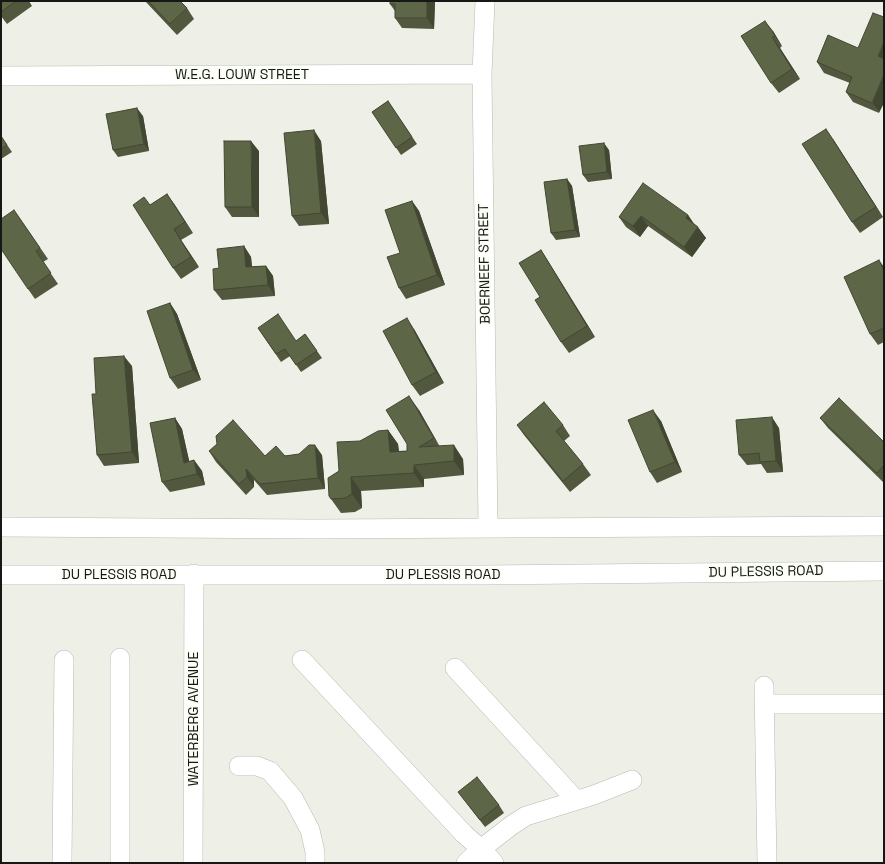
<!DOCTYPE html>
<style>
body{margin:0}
#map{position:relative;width:885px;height:864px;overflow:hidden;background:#eef0e7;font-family:"Space Grotesk",sans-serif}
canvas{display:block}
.frame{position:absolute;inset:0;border:2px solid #171815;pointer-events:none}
</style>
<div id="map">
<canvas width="885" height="864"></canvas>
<div class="frame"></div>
</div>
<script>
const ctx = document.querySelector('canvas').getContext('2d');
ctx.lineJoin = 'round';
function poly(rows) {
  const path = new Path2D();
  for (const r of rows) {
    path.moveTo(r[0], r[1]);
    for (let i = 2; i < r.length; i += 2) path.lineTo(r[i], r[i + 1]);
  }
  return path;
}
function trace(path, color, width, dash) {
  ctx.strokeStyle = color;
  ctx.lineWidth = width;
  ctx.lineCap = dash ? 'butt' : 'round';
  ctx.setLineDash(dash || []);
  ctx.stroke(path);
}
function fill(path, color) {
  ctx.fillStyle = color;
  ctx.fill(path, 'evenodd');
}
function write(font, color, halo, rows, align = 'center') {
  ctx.font = font + ' "Space Grotesk",sans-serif';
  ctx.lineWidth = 4;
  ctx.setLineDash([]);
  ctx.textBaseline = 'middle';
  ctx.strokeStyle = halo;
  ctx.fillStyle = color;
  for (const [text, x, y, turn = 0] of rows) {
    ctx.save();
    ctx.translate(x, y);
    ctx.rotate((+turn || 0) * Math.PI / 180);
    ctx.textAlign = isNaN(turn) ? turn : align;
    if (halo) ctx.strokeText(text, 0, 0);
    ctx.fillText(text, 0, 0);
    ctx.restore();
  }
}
const minor = poly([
 [485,1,482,74,488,527],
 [1,76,482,74],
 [1,527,315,529,884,526],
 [1,575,483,575,884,571],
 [302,660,464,834,481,849,494,863],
 [455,668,576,800],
 [764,686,767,863],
 [764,704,884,704],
 [239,766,257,766,270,771,293,798,310,830,315,852,315,863],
 [62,863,64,660],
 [120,863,120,658],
 [193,863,194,574],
 [466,863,481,849,512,825,526,816,594,795,632,780]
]);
trace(minor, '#b7bab1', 20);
trace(minor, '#fff', 19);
fill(poly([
 [1,1,29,1,32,6,7,24,1,16],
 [145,1,180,1,187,8,194,19,177,35],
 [390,1,435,1,434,29,402,28,395,18,395,11,390,4],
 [773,31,782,46,780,48,800,79,779,93,771,83],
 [828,35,879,113,853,102,846,92,850,83,824,73,817,62],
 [388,101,417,144,401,155,372,112],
 [143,116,149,151,118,157,113,150],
 [1,136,12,152,1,159],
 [833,139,883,217,860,233,852,222],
 [321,141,329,224,299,226,292,216],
 [609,150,612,179,588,182,583,175],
 [259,151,259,217,232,217,225,207],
 [567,179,572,186,580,237,556,240,551,233],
 [167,194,193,233,181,240,199,267,181,279,173,268,150,205],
 [412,201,419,211,445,285,406,299,399,288,400,253],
 [14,210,48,259,43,262,58,284,35,299,28,289],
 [688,215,695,225,706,238,692,257,648,226,640,237,626,227,619,217],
 [244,246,251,257,252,267,266,266,273,276,275,296,222,300,214,290,219,268],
 [541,250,548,261,595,337,569,353,561,342,540,297],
 [884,267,884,342,878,345,870,334],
 [170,303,177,314,201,380,178,389,170,378],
 [258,328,296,341,305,334,322,358,301,372,290,356,281,362],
 [414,329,444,383,420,396,412,385],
 [132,366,139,463,104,466,97,455,96,394],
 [419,410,439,446,463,459,464,475,424,479,424,487,361,491,362,508,355,512,341,513,331,499,339,471,360,441,388,430,398,444,399,451,407,451],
 [175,418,182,429,189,462,194,460,202,471,205,485,170,492,162,482],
 [820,418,884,442,884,483,828,428],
 [661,421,682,472,657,483,650,472],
 [517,425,563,425,570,436,564,441,583,464,591,475,570,492,524,435],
 [779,428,783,472,767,473,761,464,747,465,739,455],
 [209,451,265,456,322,455,325,489,267,495,254,480,254,487,246,495,216,462],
 [458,792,499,805,504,813,485,827]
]), '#51583e');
fill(poly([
 [427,1,435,1,434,29,427,18],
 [765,21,773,31,782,46,775,36],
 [772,37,780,48,800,79,792,69],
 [884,42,884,65,878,56],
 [884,74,884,103,879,113,872,103],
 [137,108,143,116,149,151,144,144],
 [826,129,833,139,883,217,876,207],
 [314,130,321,141,329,224,321,213],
 [251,141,259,151,259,217,252,207],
 [604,143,609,150,612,179,607,172],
 [567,179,572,186,580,237,575,230],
 [167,194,175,205,193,233,185,222],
 [412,201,419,211,445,285,437,275],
 [688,215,695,226,686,218],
 [641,216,648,226,640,237,633,226],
 [698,227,706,238,692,257,684,247],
 [174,229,181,240,199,267,191,257],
 [244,246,251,257,253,278,246,267],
 [541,250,548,261,595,337,587,326],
 [879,260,884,267,884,271],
 [266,266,273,276,275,296,268,285],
 [170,303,177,314,201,380,193,370],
 [407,318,414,329,444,383,436,372],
 [124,356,132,366,139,463,132,452],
 [409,396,419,410,443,452,434,438],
 [653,410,661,421,682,472,675,462],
 [772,417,779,428,783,472,776,461],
 [175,418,182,429,192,473,184,463],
 [388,430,398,444,400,466,390,452],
 [315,445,322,455,325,489,318,478],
 [454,445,463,459,464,475,454,461],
 [194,460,202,471,205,485,197,474],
 [414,465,424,479,424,487,414,473],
 [246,469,254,480,254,487,247,477],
 [351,477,361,491,362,508,352,494]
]), '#424732');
const building = poly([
 [1,1,16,1,1,12,1,1],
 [148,1,180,1,187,8,170,24,148,1],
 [390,1,427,1,427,18,395,18,395,4,390,4,390,1],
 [873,13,884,17,884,42,878,56,884,59,884,74,872,103,846,92,852,77,817,62,828,35,858,48,873,13],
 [765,21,775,36,772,37,792,69,771,83,741,36,765,21],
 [388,101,412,137,396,148,372,112,388,101],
 [137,108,144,144,113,150,106,114,137,108],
 [826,129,876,207,852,222,802,144,826,129],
 [314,130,321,213,292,216,284,133,314,130],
 [1,136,7,145,1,149,1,136],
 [224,141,251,141,252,207,225,207,224,141],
 [604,143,607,172,583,175,579,146,604,143],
 [567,179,575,230,551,233,544,182,567,179],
 [643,183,688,215,686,218,698,227,684,247,641,216,633,226,619,217,643,183],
 [167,194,185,222,174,229,191,257,173,268,133,205,144,197,150,205,167,194],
 [412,201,437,275,399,288,387,257,400,253,385,210,412,201],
 [14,210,40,248,36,251,51,273,28,289,1,249,1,219,14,210],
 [244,246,246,267,266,266,268,285,214,290,213,269,219,268,217,249,244,246],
 [541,250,587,326,561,342,535,300,540,297,519,263,541,250],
 [879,260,884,271,884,328,870,334,844,277,879,260],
 [170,303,193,370,170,378,147,311,170,303],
 [278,314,296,341,305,334,317,351,296,365,285,349,276,354,258,328,278,314],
 [407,318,436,372,412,385,383,331,407,318],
 [124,356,132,452,97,455,92,394,96,394,94,358,124,356],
 [409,396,434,438,419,447,454,445,454,461,414,465,414,473,351,477,352,494,345,498,331,499,329,496,328,478,339,471,337,442,360,441,378,431,388,430,390,452,407,451,407,444,386,410,409,396],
 [839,398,884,442,884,465,877,473,820,418,839,398],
 [544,402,563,425,556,431,583,464,563,481,517,425,544,402],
 [653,410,675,462,650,472,628,420,653,410],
 [772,417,776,461,760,462,759,453,739,455,736,420,772,417],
 [175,418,184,463,194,460,197,474,162,482,150,423,175,418],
 [233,420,265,456,276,446,285,456,299,454,309,445,315,445,318,478,260,484,246,469,247,477,239,484,209,451,217,444,216,436,233,420],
 [477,777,499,805,480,820,458,792,477,777]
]);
fill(building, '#5e6648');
trace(building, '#424732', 1);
write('14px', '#171815', '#fbfef4', [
 ["W.E.G. LOUW STREET",242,75],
 ["BOERNEEF STREET",485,264,-91],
 ["DU PLESSIS ROAD",766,572,-1],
 ["DU PLESSIS ROAD",119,575],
 ["DU PLESSIS ROAD",443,575],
 ["WATERBERG AVENUE",194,719,-90]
]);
</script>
